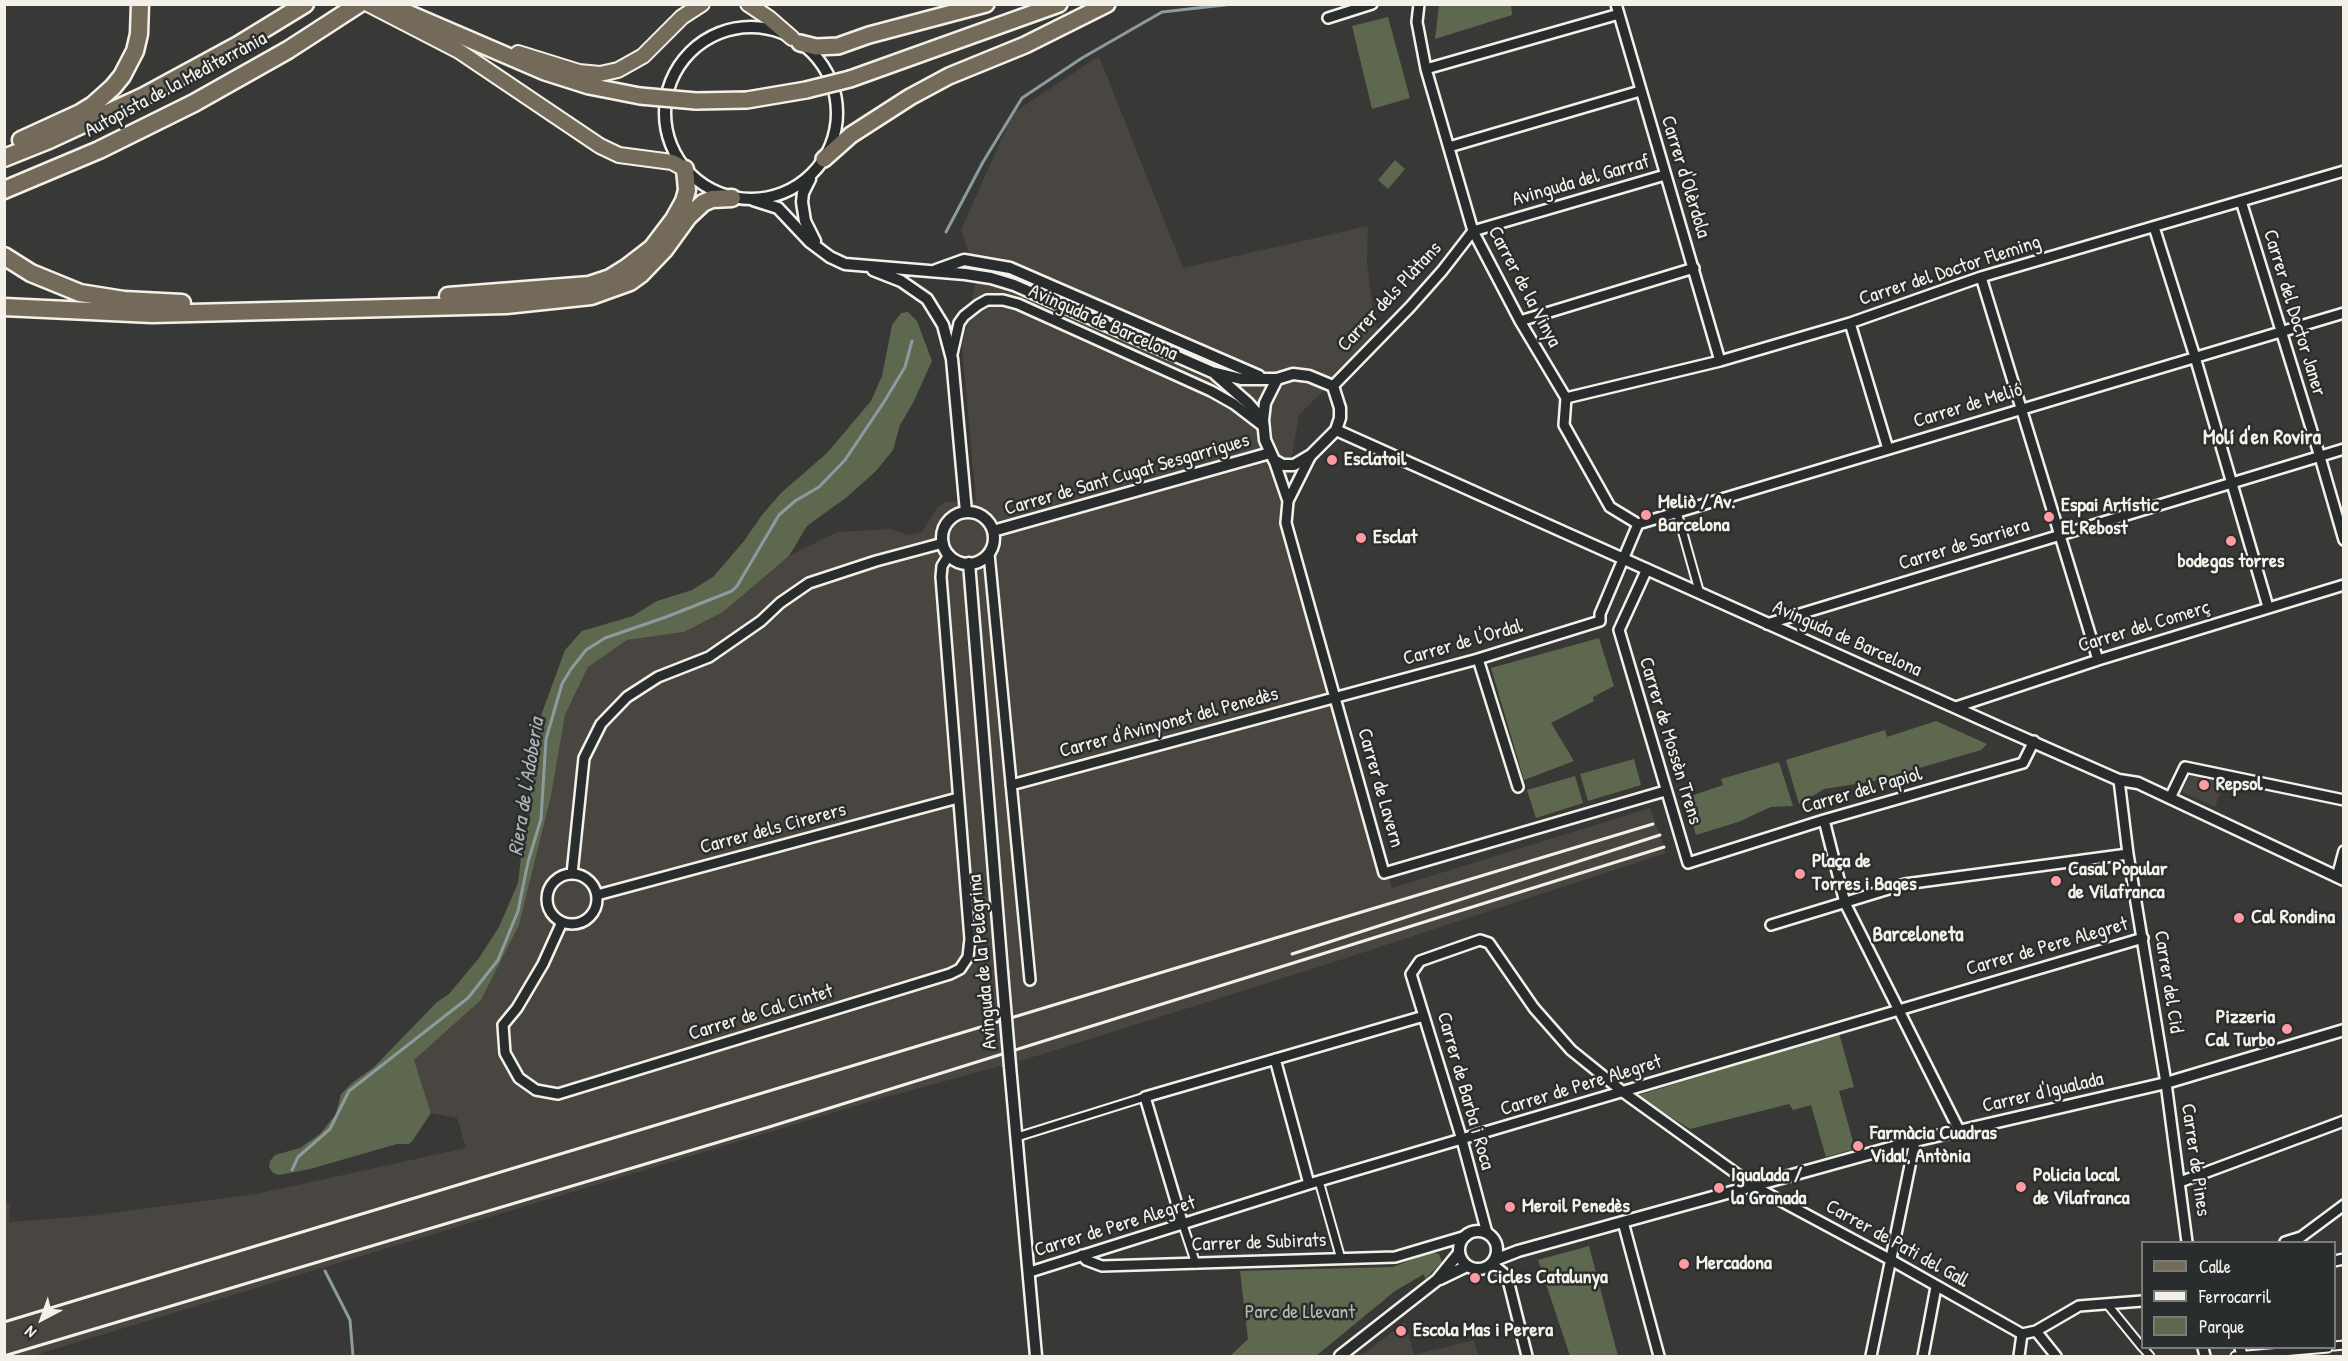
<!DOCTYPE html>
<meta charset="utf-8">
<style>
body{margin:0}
#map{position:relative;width:2348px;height:1361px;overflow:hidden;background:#383836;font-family:"Patrick Hand",sans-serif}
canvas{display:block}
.frame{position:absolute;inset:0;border:6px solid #f4f1e8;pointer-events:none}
.legend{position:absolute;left:2141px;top:1241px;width:195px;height:108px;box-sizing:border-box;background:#2a2d2e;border:2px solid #7b7b78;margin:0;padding:8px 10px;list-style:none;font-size:18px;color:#f4f1e8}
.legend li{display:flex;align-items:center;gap:12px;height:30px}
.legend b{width:30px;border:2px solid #7b7b78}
.north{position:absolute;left:12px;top:1289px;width:60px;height:60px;-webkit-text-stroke:4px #2a2d2e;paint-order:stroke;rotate:221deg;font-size:16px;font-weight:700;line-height:24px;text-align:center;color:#f4f1e8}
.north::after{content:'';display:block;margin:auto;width:21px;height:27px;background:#f4f1e8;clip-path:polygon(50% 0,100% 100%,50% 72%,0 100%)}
</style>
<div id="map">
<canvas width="2348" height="1361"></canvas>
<div class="frame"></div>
<ul class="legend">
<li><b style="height:8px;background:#746a5a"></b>Calle</li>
<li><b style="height:8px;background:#f4f1e8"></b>Ferrocarril</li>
<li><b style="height:16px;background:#5e684f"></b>Parque</li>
</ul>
<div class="north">N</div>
</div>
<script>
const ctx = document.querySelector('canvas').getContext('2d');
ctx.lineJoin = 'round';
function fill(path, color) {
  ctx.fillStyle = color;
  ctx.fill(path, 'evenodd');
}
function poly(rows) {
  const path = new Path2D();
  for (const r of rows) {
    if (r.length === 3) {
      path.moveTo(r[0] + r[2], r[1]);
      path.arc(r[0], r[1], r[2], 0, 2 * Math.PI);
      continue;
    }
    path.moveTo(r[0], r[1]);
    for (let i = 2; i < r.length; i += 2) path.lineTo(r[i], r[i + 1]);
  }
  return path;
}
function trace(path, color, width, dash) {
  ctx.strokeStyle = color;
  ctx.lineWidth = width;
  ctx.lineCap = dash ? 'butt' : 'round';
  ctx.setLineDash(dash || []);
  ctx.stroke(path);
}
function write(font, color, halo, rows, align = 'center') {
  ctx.font = font + ' "Patrick Hand",sans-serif';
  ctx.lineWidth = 5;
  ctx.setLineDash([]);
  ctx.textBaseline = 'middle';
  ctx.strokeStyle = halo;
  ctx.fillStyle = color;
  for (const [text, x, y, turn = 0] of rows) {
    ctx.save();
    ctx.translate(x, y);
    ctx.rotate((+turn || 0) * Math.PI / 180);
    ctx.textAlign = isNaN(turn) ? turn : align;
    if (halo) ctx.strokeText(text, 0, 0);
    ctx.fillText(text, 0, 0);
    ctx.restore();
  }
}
fill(poly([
 [1099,56,1183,268,1368,226,1367,263,1375,326,1382,332,1299,415,1283,505,1392,888,1650,808,1666,853,1334,962,1033,1057,872,1101,32,1356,5,1356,4,1201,10,1204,9,1222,88,1216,256,1194,466,1148,457,1118,431,1113,414,1060,481,1000,519,925,551,796,565,715,588,667,627,640,684,632,723,612,789,556,837,532,890,529,909,535,922,532,937,508,945,502,976,501,962,346,977,276,961,230,1013,113],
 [2191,772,2226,778,2215,807,2182,792],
 [1405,1322,1414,1355,1474,1340,1478,1356,1361,1356]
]), '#494540');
fill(poly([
 [1439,5,1511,5,1512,15,1435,39],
 [1388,17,1410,98,1372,109,1352,26],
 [1395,160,1405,169,1388,189,1378,180],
 [908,312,917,321,932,361,913,403,900,425,893,450,876,471,847,497,807,526,789,556,723,612,684,632,627,640,588,667,565,715,551,796,519,925,481,1000,414,1060,431,1113,413,1140,409,1144,397,1144,310,1169,279,1175,273,1173,269,1167,270,1161,275,1155,300,1148,320,1134,336,1114,341,1094,352,1083,374,1067,437,1002,449,994,479,958,499,927,518,883,523,840,529,824,535,732,565,650,582,631,633,616,657,601,692,590,714,576,744,541,762,515,781,493,827,453,871,401,882,376,892,325,901,313],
 [1599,638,1614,686,1593,697,1594,701,1551,723,1574,761,1524,780,1491,668],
 [1936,721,1987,744,1981,750,1875,781,1824,789,1799,804,1786,760,1885,730,1887,737],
 [1634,759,1641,785,1588,801,1580,774],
 [1779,762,1793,806,1771,807,1738,822,1696,835,1685,798,1723,785,1721,779],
 [1575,776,1583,803,1536,818,1527,790],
 [1839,1033,1854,1087,1839,1091,1855,1149,1826,1157,1811,1105,1793,1110,1789,1104,1690,1129,1636,1096],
 [1589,1246,1618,1356,1570,1356,1538,1260],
 [1431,1252,1439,1254,1442,1262,1425,1279,1424,1274,1395,1291,1316,1356,1230,1356,1248,1339,1240,1271,1393,1267]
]), '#5e684f');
trace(poly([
 [946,232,983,162,1022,98,1082,58,1162,12,1233,4],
 [292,1170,298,1157,330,1129,349,1091,468,998,498,960,518,911,528,862,541,819,546,739,562,684,571,669,586,650,605,638,666,617,732,591,737,586,779,515,795,501,819,487,845,460,884,402,905,367,912,341],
 [325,1271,350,1320,353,1356]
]), '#8c9c9e', 3);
const pedestrian = poly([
 [1677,512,1700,594],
 [1017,1137,1145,1097],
 [1319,1181,1341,1259],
 [1183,1225,1196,1264],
 [2107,1304,2142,1347],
 [2334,1346,2344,1345],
 [2143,1348,2150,1356],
 [2235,1356,2328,1348]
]);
const minor = poly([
 [1419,4,1417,22,1426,69,1473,231,1520,321,1566,398,1564,425,1610,507,1638,524],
 [1616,4,1720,361],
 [1328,18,1372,4],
 [1426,69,1619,14],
 [1449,147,1640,91],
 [2241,201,2320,457,2344,540],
 [2154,227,2195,357,2268,607],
 [1981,277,2098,660],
 [1520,321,1694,268],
 [1850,323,1888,449],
 [952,354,959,323,964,316,978,305,987,300,1003,300,1018,304,1211,391,1234,404,1264,427],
 [1333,386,1410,307,1442,271,1473,231,1665,175],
 [1566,398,1720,361,1850,323,1981,277,2344,171],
 [1311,455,1288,501,1286,523,1384,873,1665,791],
 [1274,460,1288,501],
 [989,554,1030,980],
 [1647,569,1619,630,1688,863,1824,820,2023,763,2034,741],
 [1600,621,1600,614,1638,524,2344,313],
 [1767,624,2344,449],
 [1478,659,1518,787],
 [1956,707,2098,660,2344,585],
 [2119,780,2128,854,2166,1083,2187,1242],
 [1011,785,1478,659,1600,621],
 [2170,798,2185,767,2344,800],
 [1824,820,1845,903,1959,1130],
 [572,899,25],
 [572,874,584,758,601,724,627,697,658,677,709,657,761,621,780,603,809,583,876,561,943,543],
 [2337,877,2344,851],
 [597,895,958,798],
 [562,922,543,964,517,1008,503,1025,505,1053,519,1078,536,1090,558,1094,950,974,960,969,968,957,970,939,941,577,942,566,949,555],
 [1771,925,1905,884,2128,854],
 [1275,1059,1309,1184],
 [2180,1182,2344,1121],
 [1623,1222,1659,1356],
 [1183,1225,1145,1097,1424,1016],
 [1487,1233,1462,1140,1411,974,1420,961,1480,940,1489,943,1534,1008,1571,1050,1623,1092,1755,1187,1891,1260,2022,1334],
 [2285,1242,2301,1237,2344,1205],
 [1082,1255,1086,1260,1102,1266,1395,1257,1466,1236],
 [2334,1261,2344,1259],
 [1492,1264,1507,1276,1527,1356],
 [1030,1272,1309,1184,2143,938],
 [2036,1331,2056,1356],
 [2022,1334,2036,1331,2079,1306,2142,1301],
 [2203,1348,2205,1356],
 [2240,1348,2242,1355],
 [2284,1348,2285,1353],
 [1871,1356,1915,1141],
 [1923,1356,1936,1287],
 [2019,1356,2022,1334]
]);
const tertiary = poly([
 [751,113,86],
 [810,179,803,193,802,202,805,221,815,241],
 [753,200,778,208,810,242,830,257,845,264,965,274,991,278,1014,285,1212,372,1241,379,1277,379],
 [873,270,901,281,927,299,943,325,952,359,966,512],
 [936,270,964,260,1010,268,1259,376],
 [1215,374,1248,403,1263,420],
 [1293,374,1309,376,1333,386,1340,408,1340,418,1336,430,1311,455,1294,465,1283,465,1274,460,1265,440,1263,420,1265,403,1277,379,1293,374],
 [1336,430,2003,729,2119,780,2138,783,2344,880],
 [968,538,26],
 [993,531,1270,453],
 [969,563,1002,972],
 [1010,1066,1036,1356],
 [1478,1250,19],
 [1495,1260,1518,1251,1915,1141,2166,1083,2344,1030],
 [1440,1279,1467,1266],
 [1340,1356,1437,1280,1459,1253]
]);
const primary = poly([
 [368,4,459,51,600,146,619,155,672,162,685,169],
 [748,4,769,18,792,38],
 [518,53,579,72,600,74,618,70,643,56,682,17,702,4]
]);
const trunk = poly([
 [387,4,545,72,589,86,640,96],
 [800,43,816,47,838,46,869,35,986,4],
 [850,79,1059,4],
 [696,101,747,100,806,90],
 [824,159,851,135,910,97,949,76,1025,45,1107,4]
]);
const motorway = poly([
 [21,140,80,113,93,105,113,87,122,76,135,51,139,34,140,4],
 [4,158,49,140,144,96,238,45,305,4],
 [4,190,99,150,194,103,288,50,359,4],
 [4,256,31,273,80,293,124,300,182,303],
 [448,296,589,285,610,278,626,268,652,248,674,219,684,201,687,190,685,169],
 [4,307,152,314,506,305,591,296,630,282,641,274,664,250,688,217,703,203,712,199,732,198]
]);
trace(pedestrian, '#f4f1e8', 11);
trace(minor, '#f4f1e8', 14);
trace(tertiary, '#f4f1e8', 15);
trace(primary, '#f4f1e8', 18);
trace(trunk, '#f4f1e8', 20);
trace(motorway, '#f4f1e8', 21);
trace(pedestrian, '#2a2d2e', 7);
trace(minor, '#2a2d2e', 9);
trace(tertiary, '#2a2d2e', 10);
trace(primary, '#746a5a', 14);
trace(trunk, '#746a5a', 15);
trace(motorway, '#746a5a', 16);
trace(poly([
 [1292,954,1660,835],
 [4,1322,1653,824],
 [4,1356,769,1127,1664,847]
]), '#f4f1e8', 3);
const tertiaryBridge = poly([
 [1002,972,1010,1066]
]);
const trunkBridge = poly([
 [806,90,850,79],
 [640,96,696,101]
]);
trace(tertiaryBridge, '#f4f1e8', 15, []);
trace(trunkBridge, '#f4f1e8', 20, []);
trace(tertiaryBridge, '#2a2d2e', 10);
trace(trunkBridge, '#746a5a', 15);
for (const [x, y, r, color] of [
 [1332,460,6,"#ff9aa2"],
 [1646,515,6,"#ff9aa2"],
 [2049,517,6,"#ff9aa2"],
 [1361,538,6,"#ff9aa2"],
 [2231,541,6,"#ff9aa2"],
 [2204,785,6,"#ff9aa2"],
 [1800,874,6,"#ff9aa2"],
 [2056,881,6,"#ff9aa2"],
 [2239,918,6,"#ff9aa2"],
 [2287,1029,6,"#ff9aa2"],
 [1858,1146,6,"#ff9aa2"],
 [2021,1187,6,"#ff9aa2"],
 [1719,1188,6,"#ff9aa2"],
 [1510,1207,6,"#ff9aa2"],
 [1684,1264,6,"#ff9aa2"],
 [1475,1278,6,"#ff9aa2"],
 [1401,1331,6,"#ff9aa2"]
]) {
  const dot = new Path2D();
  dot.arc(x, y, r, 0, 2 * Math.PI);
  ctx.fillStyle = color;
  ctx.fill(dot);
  trace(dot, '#2a2d2e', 2);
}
write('20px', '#f4f1e8', '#2a2d2e', [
 ["Autopista de la Mediterrània",176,85,-28],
 ["Carrer d'Olèrdola",1685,177,73],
 ["Avinguda del Garraf",1581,181,-16],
 ["Carrer del Doctor Fleming",1950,271,-18],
 ["Carrer de la Vinya",1524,287,62],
 ["Carrer dels Plàtans",1390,297,-47],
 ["Carrer del Doctor Janer",2294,313,73],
 ["Avinguda de Barcelona",1103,323,24],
 ["Carrer de Melió",1968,406,-17],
 ["Carrer de Sant Cugat Sesgarrigues",1127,475,-16],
 ["Carrer de Sarriera",1964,545,-17],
 ["Carrer del Comerç",2144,627,-17],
 ["Avinguda de Barcelona",1847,639,24],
 ["Carrer de l'Ordal",1463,643,-16],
 ["Carrer d'Avinyonet del Penedès",1169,723,-15],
 ["Carrer de Mossèn Trens",1670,741,73],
 ["Carrer de Lavern",1380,788,74],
 ["Carrer del Papiol",1862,791,-16],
 ["Carrer dels Cirerers",773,829,-15],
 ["Carrer de Pere Alegret",2047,947,-16],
 ["Avinguda de la Pelegrina",983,962,-95],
 ["Carrer del Cid",2168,982,81],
 ["Carrer de Cal Cintet",761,1013,-17],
 ["Carrer de Pere Alegret",1581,1086,-17],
 ["Carrer de Barba i Roca",1465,1091,74],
 ["Carrer d'Igualada",2043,1093,-13],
 ["Carrer de Pines",2195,1160,82],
 ["Carrer de Pere Alegret",1115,1227,-17],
 ["Carrer de Subirats",1259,1243,-2],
 ["Carrer de Pati del Gall",1897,1244,29]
]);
write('bold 20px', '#f4f1e8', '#2a2d2e', [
 ["Esclatoil",1344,460],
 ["Meliò / Av.",1658,503],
 ["Barcelona",1658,526],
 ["Espai Artístic",2061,506],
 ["El Rebost",2061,529],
 ["Esclat",1373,538],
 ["bodegas torres",2231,562,"center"],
 ["Repsol",2216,785],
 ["Plaça de",1812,862],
 ["Torres i Bages",1812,885],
 ["Casal Popular",2068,870],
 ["de Vilafranca",2068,893],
 ["Cal Rondina",2251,918],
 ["Pizzeria",2275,1018,"right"],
 ["Cal Turbo",2275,1041,"right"],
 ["Farmàcia Cuadras",1870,1134],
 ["Vidal, Antònia",1870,1157],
 ["Igualada /",1731,1176],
 ["la Granada",1731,1199],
 ["Policia local",2033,1176],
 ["de Vilafranca",2033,1199],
 ["Meroil Penedès",1522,1207],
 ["Mercadona",1696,1264],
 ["Cicles Catalunya",1487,1278],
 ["Escola Mas i Perera",1413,1331]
], 'left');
write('20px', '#b8baab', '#2a2d2e', [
 ["Parc de Llevant",1300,1313]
]);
write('bold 21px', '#f4f1e8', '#2a2d2e', [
 ["Molí d'en Rovira",2262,438],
 ["Barceloneta",1918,935]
]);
write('italic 21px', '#afb8b6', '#2a2d2e', [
 ["Riera de l'Adoberia",527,787,-81]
]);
</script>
